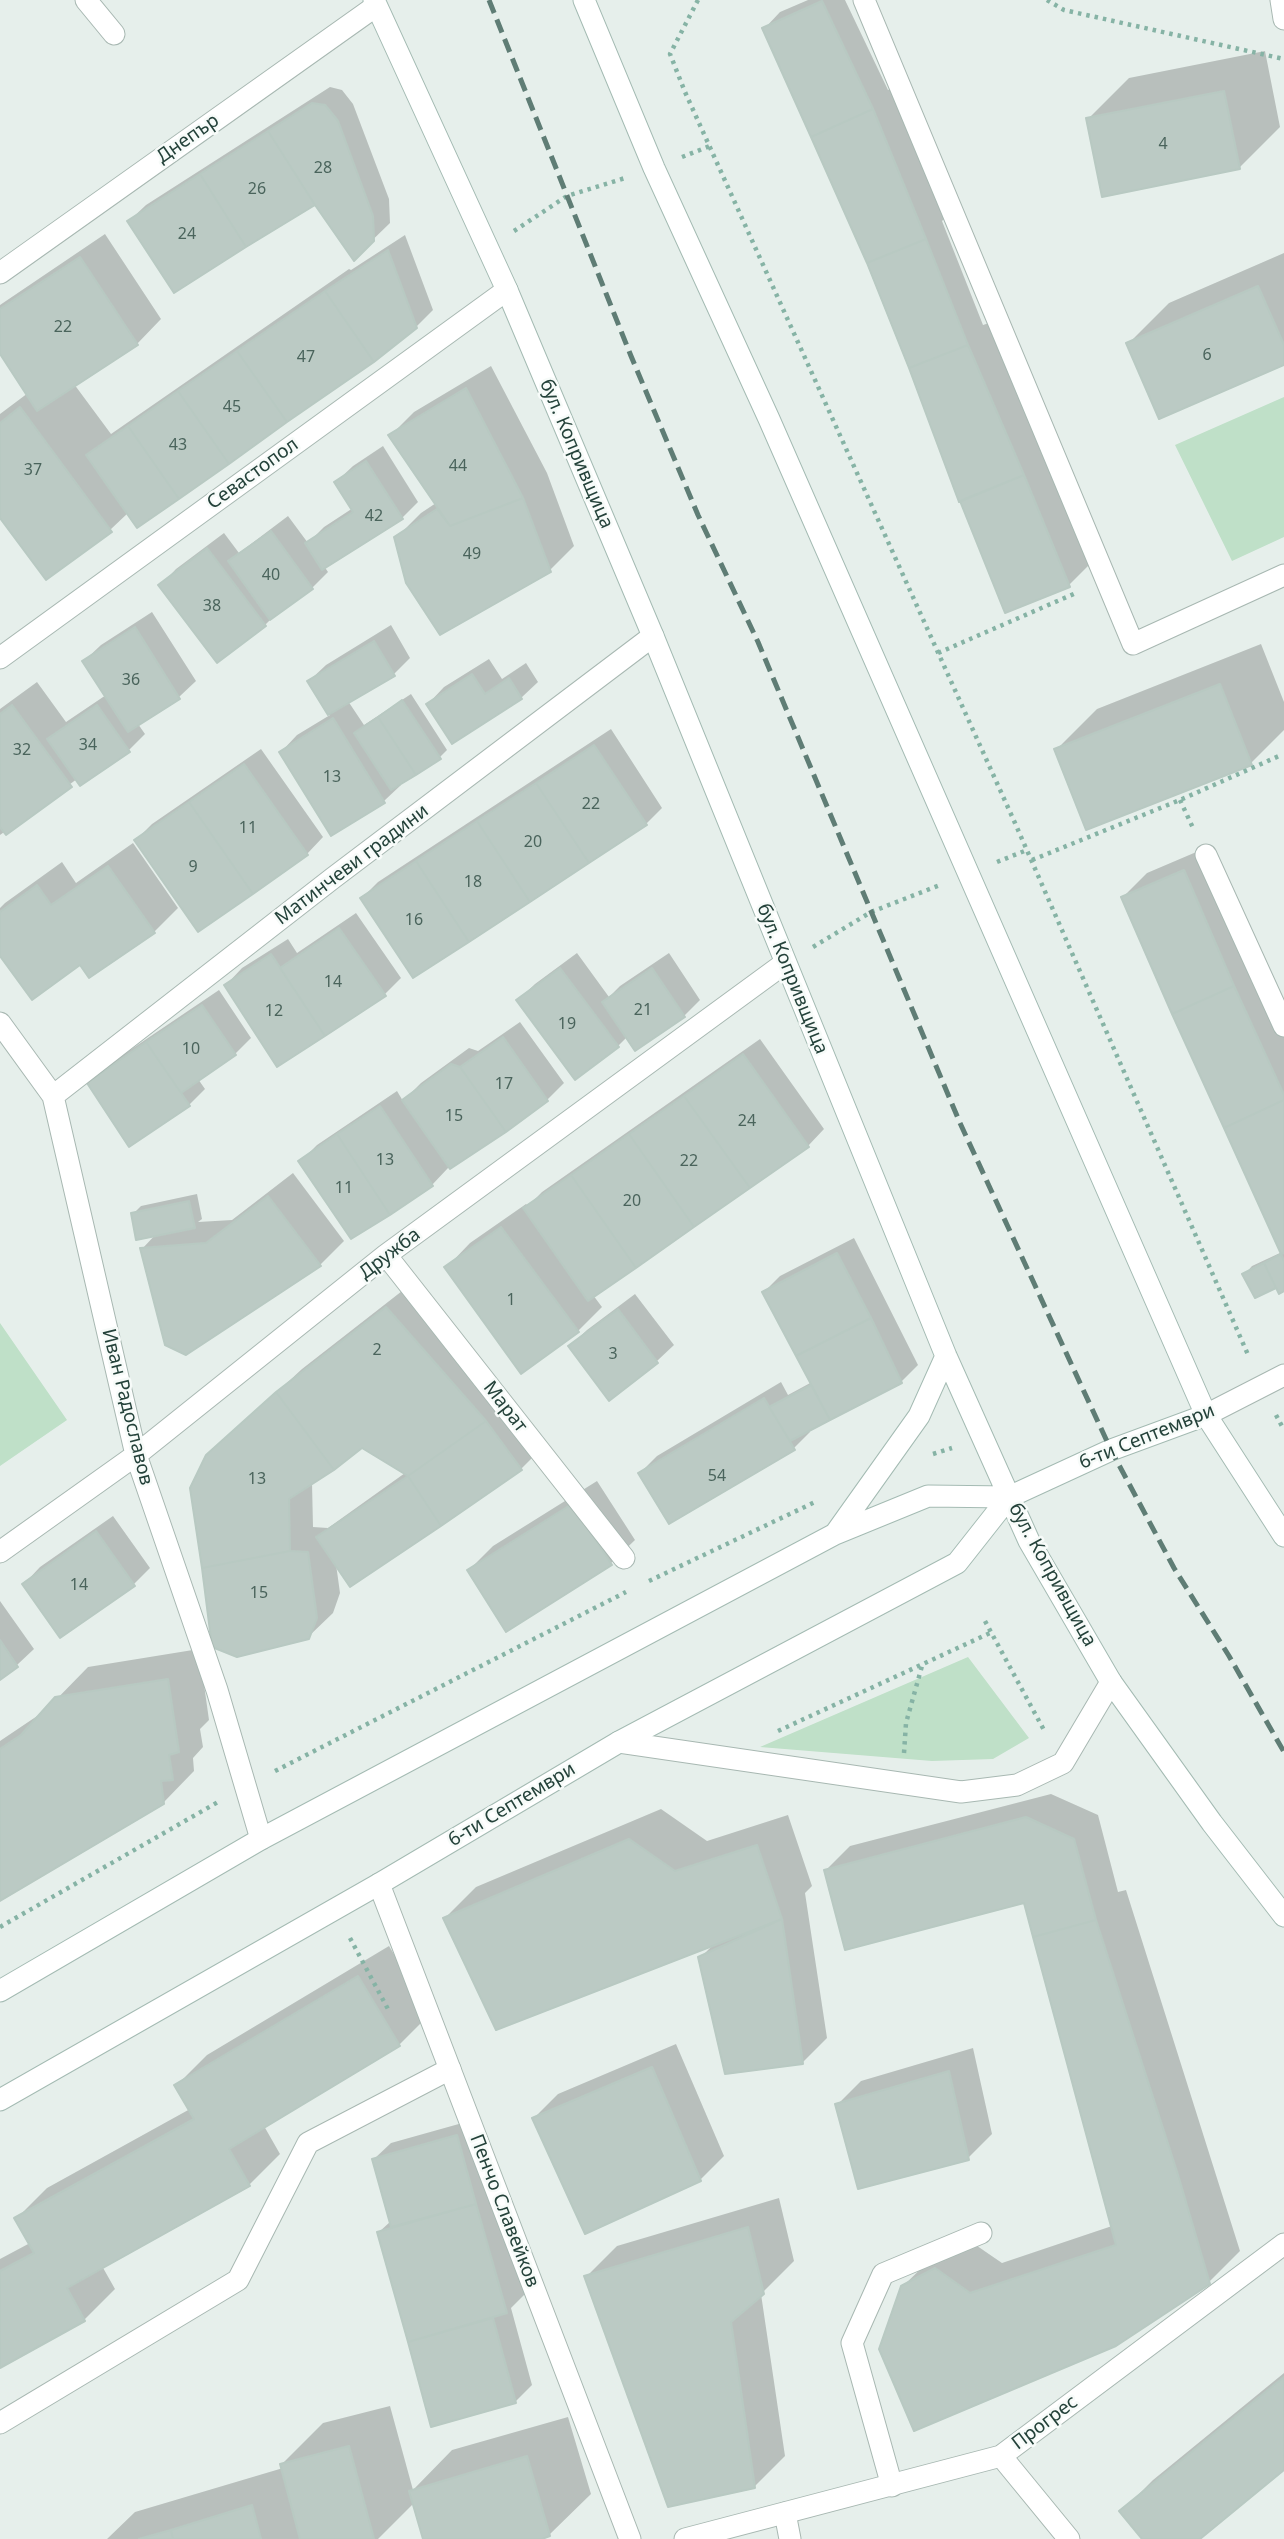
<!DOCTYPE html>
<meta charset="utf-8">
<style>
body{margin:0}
canvas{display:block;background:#e6efeb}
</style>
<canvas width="1284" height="2539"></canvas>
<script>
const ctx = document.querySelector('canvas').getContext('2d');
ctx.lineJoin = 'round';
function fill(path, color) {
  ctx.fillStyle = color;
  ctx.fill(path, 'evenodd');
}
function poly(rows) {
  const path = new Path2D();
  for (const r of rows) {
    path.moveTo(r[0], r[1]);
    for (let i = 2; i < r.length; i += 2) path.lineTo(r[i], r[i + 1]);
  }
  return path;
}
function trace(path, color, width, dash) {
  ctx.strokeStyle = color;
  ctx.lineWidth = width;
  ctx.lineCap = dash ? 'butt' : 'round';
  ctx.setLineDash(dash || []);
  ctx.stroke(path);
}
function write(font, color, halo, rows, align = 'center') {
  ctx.font = font + ' "Noto Sans",sans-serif';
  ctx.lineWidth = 5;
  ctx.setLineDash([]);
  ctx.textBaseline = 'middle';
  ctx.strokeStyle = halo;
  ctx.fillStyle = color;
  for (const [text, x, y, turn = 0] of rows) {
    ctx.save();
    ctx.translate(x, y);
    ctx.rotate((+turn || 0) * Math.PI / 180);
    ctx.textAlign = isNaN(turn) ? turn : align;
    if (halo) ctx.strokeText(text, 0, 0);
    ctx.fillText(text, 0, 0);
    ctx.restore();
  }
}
fill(poly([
 [1284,397,1284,537,1232,561,1175,445],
 [0,1323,67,1420,0,1466],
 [968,1657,1029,1738,993,1759,932,1761,760,1747]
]), '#bfe0c8');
fill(poly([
 [808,0,845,0,888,90,897,86,949,214,942,221,983,325,992,322,1093,561,1069,585,869,262,764,29,780,12],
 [1265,51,1280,127,1239,168,1088,119,1129,78],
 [330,87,342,90,353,104,389,199,390,223,354,258,315,202,129,221,146,205],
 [105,234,161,319,137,344,74,384,111,434,349,269,351,270,405,235,433,310,416,327,128,513,110,530,0,515,0,414,28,393,0,351,0,305],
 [1284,253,1284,363,1128,344,1169,303],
 [491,366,547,473,574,546,550,570,396,538,421,513,436,503,390,436,414,412],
 [383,446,418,502,402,518,324,566,328,572,312,588,276,614,265,625,160,586,176,569,224,533,239,553,288,516,308,543,324,527,353,508,336,482,353,466],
 [152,612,196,681,179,697,138,724,145,734,129,750,77,779,0,835,0,709,37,682,66,722,106,695,84,661,101,645],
 [391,625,410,658,394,674,348,701,364,725,411,694,447,750,439,758,399,783,401,785,384,801,332,834,281,752,297,735,330,715,309,681,326,665],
 [1261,644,1284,702,1284,730,1251,763,1056,750,1097,709],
 [489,659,502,679,526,663,538,682,521,698,428,704,444,687],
 [611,729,662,808,646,824,362,898,378,882],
 [261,749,323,837,307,854,136,840,152,824],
 [133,843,178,908,154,932,81,963,0,953,0,908,5,903,62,862,76,883],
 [1208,847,1284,1020,1284,1289,1277,1286,1255,1296,1245,1274,1252,1266,1282,1252,1123,897,1147,873],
 [356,913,401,978,385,994,226,985,242,968,288,939,297,953],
 [577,953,609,997,620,986,669,953,700,1000,684,1016,627,1037,618,1046,518,1000,535,984],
 [219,990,251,1038,235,1054,198,1079,205,1089,189,1105,89,1083,105,1067],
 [520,1022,564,1083,547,1100,448,1168,432,1185,301,1161,317,1145,397,1091,403,1101,421,1083,469,1048,478,1051],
 [760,1039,824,1129,808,1146,593,1295,602,1307,578,1331,446,1268,470,1243,526,1204,528,1206,542,1192],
 [293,1173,344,1241,320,1265,186,1353,142,1249,156,1234,133,1214,141,1206,197,1194,202,1219,198,1222,232,1220],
 [854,1238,918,1365,901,1382,809,1429,810,1432,794,1448,640,1473,657,1456,781,1382,788,1395,812,1382,764,1292,780,1276],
 [411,1284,538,1452,521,1469,350,1585,336,1564,340,1593,333,1613,308,1637,208,1456,302,1369],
 [362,1446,405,1473,328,1528,313,1527,312,1482],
 [635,1294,674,1345,657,1361,610,1398,570,1346,587,1330],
 [597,1481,635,1540,610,1564,469,1570,493,1546],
 [113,1516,150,1568,134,1584,61,1636,24,1584,40,1567],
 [0,1601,34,1649,17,1665,0,1677],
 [199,1649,209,1720,200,1729,203,1747,193,1758,194,1771,163,1803,0,1899,0,1741,46,1710,88,1667],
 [1051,1794,1098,1815,1118,1892,1126,1890,1240,2251,1209,2282,1116,2344,902,2287,934,2256,967,2239,1002,2263,1112,2226,1026,1901,826,1870,850,1846],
 [661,1809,707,1841,788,1815,812,1886,805,1893,827,2038,803,2062,700,1958,714,1944,445,1918,476,1887],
 [389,1946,430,2014,399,2045,264,2126,280,2154,249,2185,102,2266,115,2289,84,2320,0,2366,0,2259,30,2243,16,2219,47,2188,190,2109,176,2086,207,2055],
 [676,2044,724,2156,700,2180,534,2118,558,2094],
 [973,2048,992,2134,968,2158,837,2105,861,2081],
 [473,2120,531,2288,511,2308,532,2385,515,2402,433,2425,379,2232,391,2221,374,2159,391,2143],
 [779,2198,794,2261,761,2294,785,2456,754,2487,586,2277,617,2246],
 [1284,2373,1284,2468,1196,2539,1144,2539,1122,2511,1153,2480],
 [390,2406,413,2490,452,2450,568,2417,591,2494,549,2535,535,2539,425,2539,415,2502,378,2539,107,2539,135,2512,283,2468,282,2464,323,2423]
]), '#0003');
const building = poly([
 [822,1,873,109,811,137,762,28,822,1],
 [1224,91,1240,169,1102,197,1086,118,1224,91],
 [312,103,325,105,338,121,373,216,374,241,354,261,315,205,268,131,312,103],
 [873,109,926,239,867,263,811,137,873,109],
 [268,131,315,205,246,247,200,174,268,131],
 [200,174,246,247,174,293,127,221,200,174],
 [926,239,968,345,909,368,867,263,926,239],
 [388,250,417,328,374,362,325,291,388,250],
 [80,257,138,345,37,411,0,354,0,309,80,257],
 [1258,286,1284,345,1284,365,1159,419,1126,343,1258,286],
 [325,291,374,362,287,422,237,351,325,291],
 [968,345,1024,475,959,502,909,368,968,345],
 [237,351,287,422,229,464,178,391,237,351],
 [466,388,523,498,450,526,388,435,466,388],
 [178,391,229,464,179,499,128,426,178,391],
 [20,407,112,532,46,580,0,518,0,423,20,407],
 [128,426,179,499,137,528,86,455,128,426],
 [366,461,403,519,322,570,305,543,353,512,334,482,366,461],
 [1024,475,1070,587,1005,613,960,501,1024,475],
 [523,498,551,572,440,635,406,583,394,537,437,509,450,526,523,498],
 [271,531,313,589,270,620,228,561,271,531],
 [207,548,266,626,217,663,158,585,207,548],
 [135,627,180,699,128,732,82,661,135,627],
 [374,641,395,676,328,715,307,681,374,641],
 [472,674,485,694,509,678,522,699,452,744,426,704,472,674],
 [1220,684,1252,765,1086,830,1054,749,1220,684],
 [402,700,441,759,416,775,378,717,402,700],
 [12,705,72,787,6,835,0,827,0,714,12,705],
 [97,705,130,752,80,786,47,739,97,705],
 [378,717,416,775,391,790,354,733,378,717],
 [333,718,385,803,331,836,279,752,333,718],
 [594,745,647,825,589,863,536,783,594,745],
 [244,764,308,855,253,894,189,802,244,764],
 [536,783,589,863,530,902,477,821,536,783],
 [189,802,253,894,198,932,134,840,189,802],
 [477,821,530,902,469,942,416,861,477,821],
 [416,861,469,942,413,978,360,898,416,861],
 [108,866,155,933,89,978,80,965,32,1000,0,956,0,912,37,885,51,905,108,866],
 [1184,870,1234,986,1172,1014,1121,897,1184,870],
 [339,928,386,996,325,1036,280,968,339,928],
 [271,954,325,1036,277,1067,224,985,271,954],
 [560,968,619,1047,575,1080,516,1000,560,968],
 [652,968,685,1017,635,1051,602,1002,652,968],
 [1234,986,1284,1095,1284,1100,1224,1128,1172,1014,1234,986],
 [202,1005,236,1055,181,1093,146,1042,202,1005],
 [503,1037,548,1101,506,1132,460,1067,503,1037],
 [146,1042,190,1106,129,1147,87,1083,146,1042],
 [743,1054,809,1147,750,1188,684,1096,743,1054],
 [451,1064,460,1067,506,1132,450,1169,402,1100,451,1064],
 [684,1096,750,1188,694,1227,629,1134,684,1096],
 [1284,1100,1284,1253,1281,1254,1224,1128,1284,1100],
 [380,1106,433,1186,390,1215,337,1134,380,1106],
 [337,1134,390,1215,351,1239,298,1161,337,1134],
 [629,1134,694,1227,636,1268,571,1175,629,1134],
 [571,1175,636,1268,588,1301,523,1208,571,1175],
 [268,1196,321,1266,186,1355,165,1345,140,1248,206,1243,268,1196],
 [189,1201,195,1228,136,1240,131,1213,189,1201],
 [501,1227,579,1332,521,1374,444,1267,501,1227],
 [837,1253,871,1318,796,1356,762,1292,837,1253],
 [1281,1254,1284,1261,1284,1291,1279,1294,1264,1263,1281,1254],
 [1264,1263,1276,1288,1255,1298,1242,1274,1264,1263],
 [386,1307,486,1421,408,1476,362,1448,334,1470,276,1392,386,1307],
 [618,1309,658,1363,609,1401,568,1346,618,1309],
 [871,1318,902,1383,830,1420,796,1356,871,1318],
 [811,1385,830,1420,790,1441,769,1407,811,1385],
 [276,1392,334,1470,289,1499,290,1551,202,1568,190,1488,206,1455,276,1392],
 [764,1398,795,1450,669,1524,638,1473,764,1398],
 [486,1421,522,1470,441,1526,408,1476,486,1421],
 [408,1476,441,1526,350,1587,316,1537,408,1476],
 [572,1504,612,1565,506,1632,467,1570,572,1504],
 [96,1531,135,1586,60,1638,22,1584,96,1531],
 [290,1551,308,1552,317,1618,309,1639,237,1657,212,1647,202,1568,290,1551],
 [0,1640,18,1667,0,1680,0,1640],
 [168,1679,179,1752,169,1755,173,1780,161,1781,164,1804,0,1901,0,1749,21,1735,55,1697,168,1679],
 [1026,1817,1074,1839,1096,1920,1033,1937,1024,1903,845,1950,824,1870,1026,1817],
 [629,1839,675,1871,757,1845,782,1919,496,2030,443,1918,629,1839],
 [782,1919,803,2064,725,2074,698,1957,782,1919],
 [1096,1920,1178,2175,1210,2284,1116,2346,914,2431,879,2349,901,2286,935,2268,970,2293,1116,2245,1033,1937,1096,1920],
 [358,1976,400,2046,229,2149,250,2186,67,2288,85,2321,0,2368,0,2271,34,2253,14,2218,194,2119,174,2085,358,1976],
 [652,2067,701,2181,585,2234,532,2118,652,2067],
 [949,2071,969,2160,858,2189,835,2104,949,2071],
 [457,2135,476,2204,391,2227,372,2159,457,2135],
 [476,2204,507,2313,408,2342,377,2232,476,2204],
 [748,2227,764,2294,731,2322,755,2488,668,2507,584,2276,748,2227],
 [493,2318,516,2403,431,2427,408,2342,493,2318],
 [1284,2377,1284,2470,1200,2539,1142,2539,1119,2511,1284,2377],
 [349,2446,374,2539,300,2539,280,2464,349,2446],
 [527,2456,550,2536,542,2539,423,2539,409,2491,527,2456],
 [252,2505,261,2539,173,2539,171,2530,252,2505],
 [171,2530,173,2539,139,2539,171,2530]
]);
fill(building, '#bbcac4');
trace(building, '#b8c9c2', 2);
const service = poly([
 [86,0,114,34],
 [1206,855,1284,1026],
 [619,1742,961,1792,1017,1785,1063,1763,1111,1682],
 [0,2423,238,2280,308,2143,450,2069],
 [1001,2456,1069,2539],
 [892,2486,852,2343,883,2274,981,2233],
 [785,2513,790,2539]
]);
const minor = poly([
 [864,0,1133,644,1284,575],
 [1281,0,1284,19],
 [0,273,376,6],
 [0,658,507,290],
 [0,1023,53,1096,136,1455,217,1690,261,1839],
 [53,1096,333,878,653,636],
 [386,1255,624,1558],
 [0,1552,136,1455,386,1255,785,963],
 [379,1884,630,2539],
 [685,2539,1001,2456,1284,2244]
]);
const tertiary = poly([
 [1206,1415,1284,1375]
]);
const secondary = poly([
 [374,0,507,290,653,636,946,1356,1029,1541,1111,1682,1212,1823,1284,1916],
 [584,0,654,168,769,419,1206,1415,1284,1536],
 [835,1534,919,1416,946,1356],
 [0,1991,261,1839,835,1534,928,1496,1009,1497,1111,1450,1206,1415],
 [0,2100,379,1884,619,1742,957,1563,1009,1497]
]);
trace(service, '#a8b8b2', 23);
trace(minor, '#a8b8b2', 23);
trace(tertiary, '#a8b8b2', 23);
trace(secondary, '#a4bbb3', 23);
trace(poly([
 [698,0,670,54,685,92,1015,823,1249,1357],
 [1047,0,1064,10,1284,59],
 [682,157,710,146],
 [514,231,567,196,625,178],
 [938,653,1076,593],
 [1180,800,1193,828],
 [1032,860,1180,800,1279,756],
 [997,862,1027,850],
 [813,947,871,912,940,885],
 [1276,1415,1284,1430],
 [933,1454,952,1448],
 [649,1581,815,1502],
 [985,1621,1045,1732],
 [778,1731,990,1633],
 [904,1753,906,1723,922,1666],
 [275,1771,626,1592],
 [0,1927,218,1802],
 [350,1938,389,2011]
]), '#86b3a5', 4.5, [3.5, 5]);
trace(service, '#fff', 21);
trace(minor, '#fff', 21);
trace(tertiary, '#fff', 21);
trace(secondary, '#fff', 21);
trace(poly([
 [489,0,631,356,698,515,758,642,960,1123,1111,1450,1174,1568,1229,1656,1284,1752]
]), '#5f7d75', 5, [14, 7]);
write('16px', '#4a645c', null, [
 ["4",1163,144],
 ["28",323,168],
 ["26",257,189],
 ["24",187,234],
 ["22",63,327],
 ["6",1207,355],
 ["47",306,357],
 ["45",232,407],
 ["43",178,445],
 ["44",458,466],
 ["37",33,470],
 ["42",374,516],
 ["49",472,554],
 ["40",271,575],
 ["38",212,606],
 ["36",131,680],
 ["34",88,745],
 ["32",22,750],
 ["13",332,777],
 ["22",591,804],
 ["11",248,828],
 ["20",533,842],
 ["9",193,867],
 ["18",473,882],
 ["16",414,920],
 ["14",333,982],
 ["21",643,1010],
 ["12",274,1011],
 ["19",567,1024],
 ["10",191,1049],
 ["17",504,1084],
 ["15",454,1116],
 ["24",747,1121],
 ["13",385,1160],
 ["22",689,1161],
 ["11",344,1188],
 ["20",632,1201],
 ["1",511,1300],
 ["2",377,1350],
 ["3",613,1354],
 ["54",717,1476],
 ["13",257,1479],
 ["14",79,1585],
 ["15",259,1593]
]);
write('19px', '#24423a', '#f7fbf9', [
 ["Днепър",188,139,-35],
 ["бул. Копривщица",576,454,67],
 ["Севастопол",253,474,-36],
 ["Матинчеви градини",352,865,-37],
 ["бул. Копривщица",792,979,68],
 ["Дружба",390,1254,-37],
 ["Иван Радославов",127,1407,76],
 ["Марат",505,1407,52],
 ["6-ти Септември",1147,1437,-22],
 ["бул. Копривщица",1052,1575,61],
 ["6-ти Септември",512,1805,-31],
 ["Пенчо Славейков",504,2211,69],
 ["Прогрес",1045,2423,-37]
]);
</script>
